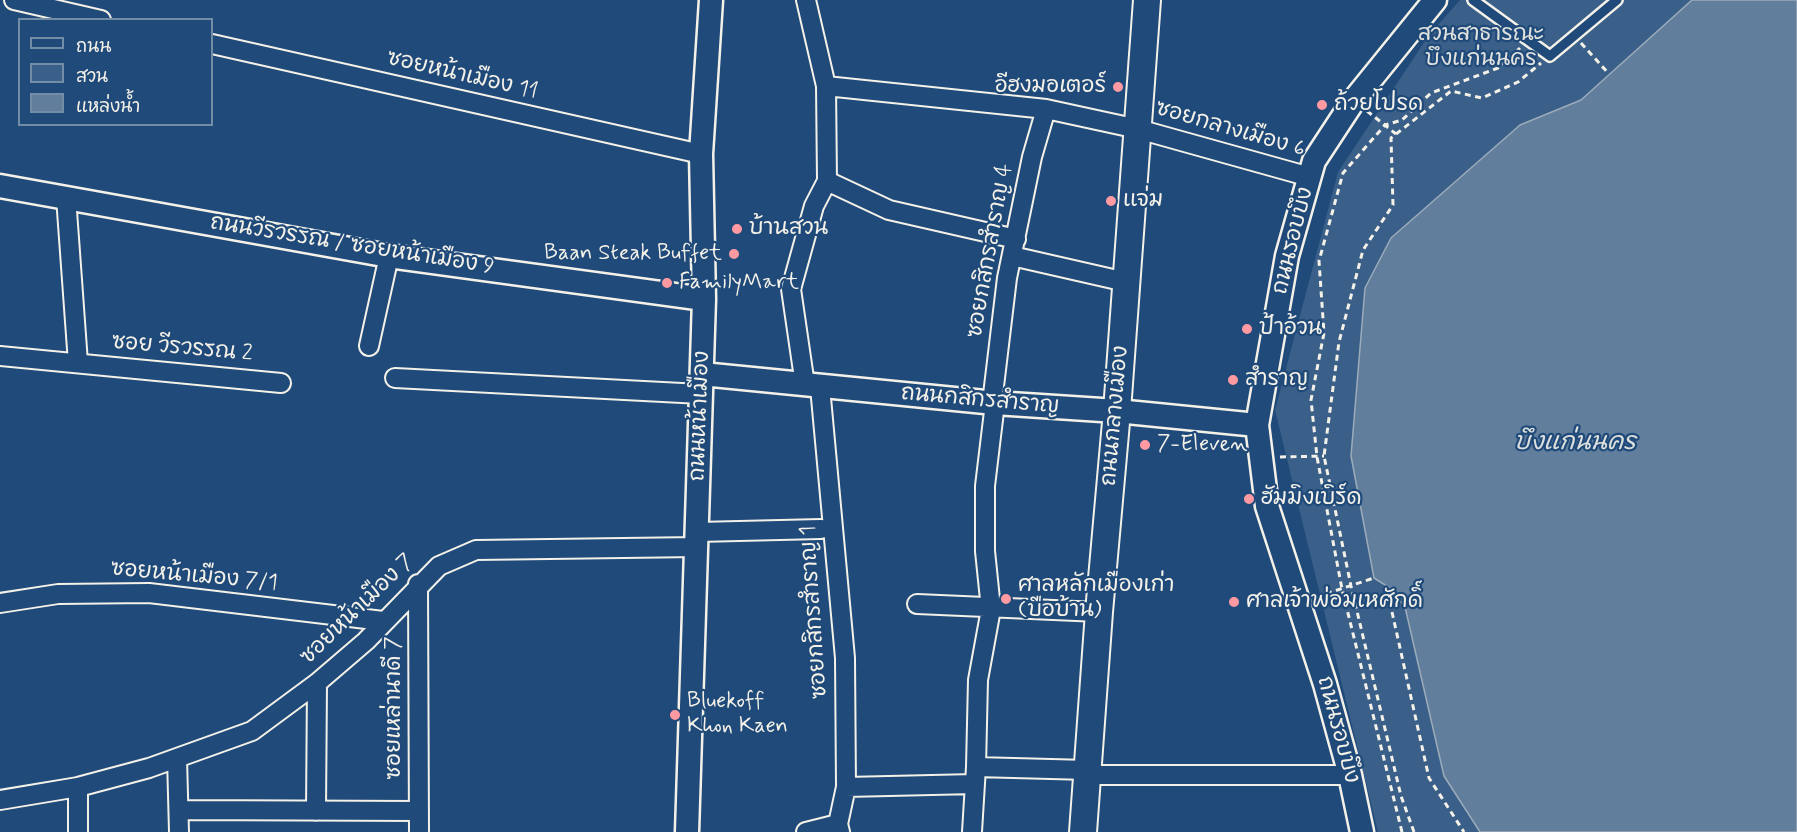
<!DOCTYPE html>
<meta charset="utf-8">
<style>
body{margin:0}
#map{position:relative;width:1797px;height:832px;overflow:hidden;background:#1f4a7a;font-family:Mynerve,"Playpen Sans Thai",sans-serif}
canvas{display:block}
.legend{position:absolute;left:18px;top:18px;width:195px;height:108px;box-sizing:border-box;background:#1f4a7a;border:2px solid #748da6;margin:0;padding:8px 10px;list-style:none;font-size:18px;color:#f4f1e8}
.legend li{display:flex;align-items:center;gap:12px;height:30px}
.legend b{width:30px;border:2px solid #748da6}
</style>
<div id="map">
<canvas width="1797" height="832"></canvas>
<ul class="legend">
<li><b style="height:8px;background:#1f4a7a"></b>ถนน</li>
<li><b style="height:16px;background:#3a5f88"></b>สวน</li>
<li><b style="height:16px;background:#627e9d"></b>แหล่งน้ำ</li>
</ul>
</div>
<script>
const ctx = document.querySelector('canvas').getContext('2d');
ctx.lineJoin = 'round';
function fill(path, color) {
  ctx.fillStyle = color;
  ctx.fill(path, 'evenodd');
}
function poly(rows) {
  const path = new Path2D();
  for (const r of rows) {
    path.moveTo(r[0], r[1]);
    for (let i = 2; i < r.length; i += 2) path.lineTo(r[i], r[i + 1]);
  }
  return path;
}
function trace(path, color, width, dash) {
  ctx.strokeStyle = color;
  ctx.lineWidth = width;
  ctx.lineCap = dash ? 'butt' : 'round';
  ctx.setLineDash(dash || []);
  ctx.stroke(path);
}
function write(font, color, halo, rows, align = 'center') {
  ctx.font = font + ' Mynerve,"Playpen Sans Thai",sans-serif';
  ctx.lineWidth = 4.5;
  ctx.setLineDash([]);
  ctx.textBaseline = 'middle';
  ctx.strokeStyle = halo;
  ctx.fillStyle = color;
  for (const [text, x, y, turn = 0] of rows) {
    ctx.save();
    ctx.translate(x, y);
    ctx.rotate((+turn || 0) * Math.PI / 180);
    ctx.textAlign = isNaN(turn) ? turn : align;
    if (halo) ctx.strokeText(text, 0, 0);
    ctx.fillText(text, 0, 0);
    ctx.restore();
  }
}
fill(poly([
 [1460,0,1692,0,1581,100,1520,125,1391,238,1365,288,1351,456,1374,578,1390,588,1405,607,1444,776,1480,832,1378,832,1275,410,1338,172,1429,35]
]), '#3a5f88');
const water = poly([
 [1692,0,1797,0,1797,832,1480,832,1444,776,1405,607,1390,588,1374,578,1351,456,1365,288,1391,238,1520,125,1581,100,1692,0]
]);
fill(water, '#627e9d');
trace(water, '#9cacbb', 1.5);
const service = poly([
 [1473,0,1550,56,1617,0]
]);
const minor = poly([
 [14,0,101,20],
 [212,44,701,154],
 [826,86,1046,109,1138,129,1310,177],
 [827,181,889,210,1016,239],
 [66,197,78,363],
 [1012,256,1126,282],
 [369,346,389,256],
 [0,356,281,383],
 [395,378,701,394],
 [805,385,791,289,814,206,827,181,826,86,806,0],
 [820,387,845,658,846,787,838,824,840,832],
 [992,403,1007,278,1032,157,1046,109],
 [698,532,821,529],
 [418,584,419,832],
 [0,603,58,594,149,593,383,621],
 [917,604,1099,612],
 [177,758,179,832],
 [976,767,1088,770],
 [1087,775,1350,775],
 [846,787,975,784],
 [0,800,78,787,149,768,252,731,317,683,366,641,439,566,476,550,697,547],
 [180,810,419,811],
 [316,811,317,683],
 [78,832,78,787],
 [806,832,838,824],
 [972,832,976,767,978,680,991,609,985,551,985,486,995,403]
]);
const tertiary = poly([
 [0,186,389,256,704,299],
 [702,374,995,403,1117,411,1257,425],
 [687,832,704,299,701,154,711,0],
 [1362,832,1350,775,1325,684,1267,506,1257,425,1287,256,1314,161,1354,100,1435,0]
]);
const secondary = poly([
 [1083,832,1099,612,1117,411,1147,0]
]);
trace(service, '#f4f1e8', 14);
trace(minor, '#f4f1e8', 22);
trace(tertiary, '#f4f1e8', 27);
trace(secondary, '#f4f1e8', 30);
trace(poly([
 [1581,43,1609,74],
 [1367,111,1396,134],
 [1280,457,1324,456],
 [1316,597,1374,578],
 [1392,612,1429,778,1464,832],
 [1402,832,1342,589,1317,457,1311,400,1324,333,1319,261,1343,173,1385,125,1402,120,1431,93,1498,68,1520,48],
 [1414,832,1401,796,1351,586,1324,456,1339,342,1363,250,1393,205,1391,138,1451,91,1482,98,1518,82,1541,63]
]), '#f4f1e8', 3, [6, 4.5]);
trace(service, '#1f4a7a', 9);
trace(minor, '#1f4a7a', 18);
trace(tertiary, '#1f4a7a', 22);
trace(secondary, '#1f4a7a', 26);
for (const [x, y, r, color] of [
 [1118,87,6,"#ff9aa2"],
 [1322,105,6,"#ff9aa2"],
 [1111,201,6,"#ff9aa2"],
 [737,229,6,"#ff9aa2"],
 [734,254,6,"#ff9aa2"],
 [667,283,6,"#ff9aa2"],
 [1247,329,6,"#ff9aa2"],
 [1233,380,6,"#ff9aa2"],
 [1145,445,6,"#ff9aa2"],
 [1249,499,6,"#ff9aa2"],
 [1006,599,6,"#ff9aa2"],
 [1234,602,6,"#ff9aa2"],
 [675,715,6,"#ff9aa2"]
]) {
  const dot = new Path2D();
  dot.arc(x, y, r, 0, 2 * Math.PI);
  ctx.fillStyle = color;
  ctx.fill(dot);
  trace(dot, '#1f4a7a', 2);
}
write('22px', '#e1e2de', '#1f4a7a', [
 ["สวนสาธารณะ",1481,35],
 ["บึงแก่นนคร",1481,60]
]);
write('22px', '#f4f1e8', '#1f4a7a', [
 ["ซอยหน้าเมือง 11",462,76,13],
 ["ซอยกลางเมือง 6",1230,130,16],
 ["ถนนรอบบึง",1294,241,-76],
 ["ถนนวีรวรรณ / ซอยหน้าเมือง 9",352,246,9],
 ["ซอยกสิกรสำราญ 4",991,251,-80],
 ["ซอย วีรวรรณ 2",182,349,5],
 ["ถนนกสิกรสำราญ",980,401,5],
 ["ถนนหน้าเมือง",701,416,-88],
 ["ถนนกลางเมือง",1116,416,-85],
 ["ซอยหน้าเมือง 7/1",194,577,5],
 ["ซอยหน้าเมือง 7",358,610,-44],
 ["ซอยกสิกรสำราญ 1",815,612,-94],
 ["ซอยเหล่านาดี 7",395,708,-90],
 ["ถนนรอบบึง",1337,730,75]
]);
write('22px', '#f4f1e8', '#1f4a7a', [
 ["อีฮงมอเตอร์",1106,87,"right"],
 ["ถ้วยโปรด",1334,105],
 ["แจ่ม",1123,201],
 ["บ้านสวน",749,229],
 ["Baan Steak Buffet",722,254,"right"],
 ["FamilyMart",679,283],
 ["ป้าอ้วน",1259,329],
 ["สำราญ",1245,380],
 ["7-Eleven",1157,445],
 ["ฮัมมิงเบิร์ด",1261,499],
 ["ศาลหลักเมืองเก่า",1018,586],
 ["(บือบ้าน)",1018,611],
 ["ศาลเจ้าพ่อมเหศักดิ์",1246,602],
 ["Bluekoff",687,702],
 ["Khon Kaen",687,727]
], 'left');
write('italic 24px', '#dee0dd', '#1f4a7a', [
 ["บึงแก่นนคร",1575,444]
]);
</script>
